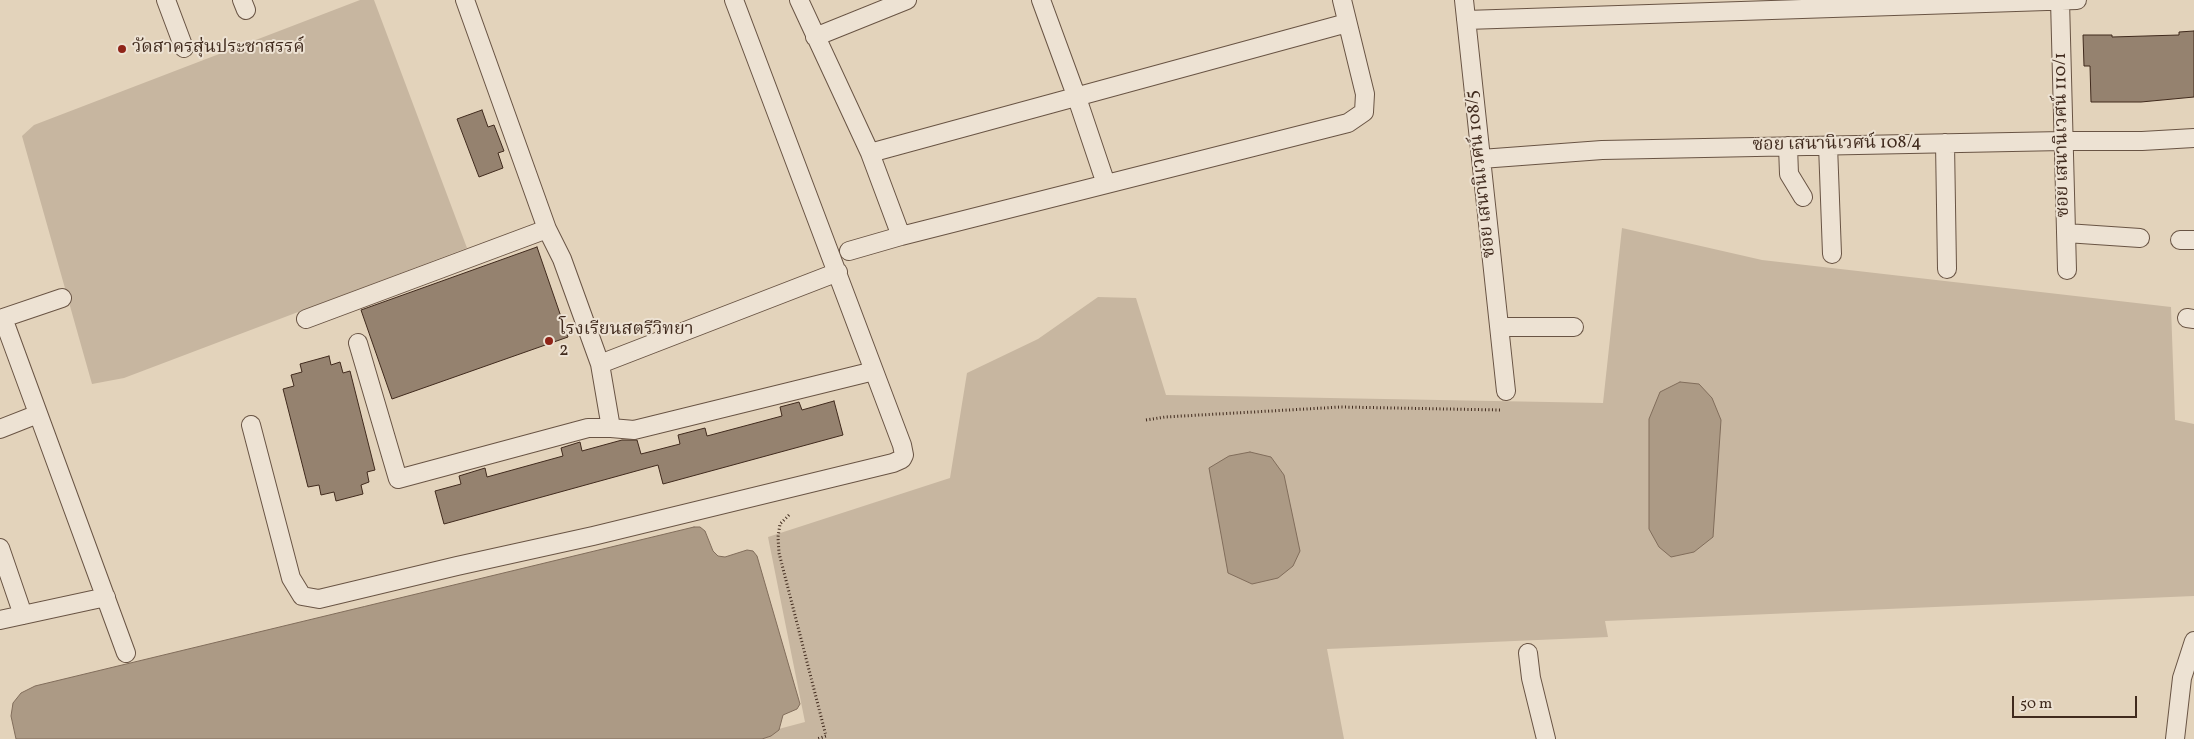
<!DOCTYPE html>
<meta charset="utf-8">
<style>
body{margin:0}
#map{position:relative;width:2194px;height:739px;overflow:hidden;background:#e3d3bb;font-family:Vollkorn,serif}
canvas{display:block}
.scale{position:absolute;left:2012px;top:696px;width:125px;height:22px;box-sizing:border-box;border:2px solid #402a1d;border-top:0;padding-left:6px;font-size:15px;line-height:18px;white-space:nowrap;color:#402a1d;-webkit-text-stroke:4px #ede2d3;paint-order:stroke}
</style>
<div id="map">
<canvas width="2194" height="739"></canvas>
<div class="scale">50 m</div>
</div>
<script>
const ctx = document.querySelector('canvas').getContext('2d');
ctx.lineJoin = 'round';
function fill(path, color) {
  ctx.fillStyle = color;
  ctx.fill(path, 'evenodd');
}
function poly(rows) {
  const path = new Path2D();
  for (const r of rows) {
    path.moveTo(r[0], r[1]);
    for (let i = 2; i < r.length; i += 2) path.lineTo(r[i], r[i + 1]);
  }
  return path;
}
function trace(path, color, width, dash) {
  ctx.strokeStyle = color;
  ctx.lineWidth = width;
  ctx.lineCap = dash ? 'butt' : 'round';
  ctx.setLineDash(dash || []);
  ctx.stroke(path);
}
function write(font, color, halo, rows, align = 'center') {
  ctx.font = font + ' Vollkorn,"Noto Serif Thai",serif';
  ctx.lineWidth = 4;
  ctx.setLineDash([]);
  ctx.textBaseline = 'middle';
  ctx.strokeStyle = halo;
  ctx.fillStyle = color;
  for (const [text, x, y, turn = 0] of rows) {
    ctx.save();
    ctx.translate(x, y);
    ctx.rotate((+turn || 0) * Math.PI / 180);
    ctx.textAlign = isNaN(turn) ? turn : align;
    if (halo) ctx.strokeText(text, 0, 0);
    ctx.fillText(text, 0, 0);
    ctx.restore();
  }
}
fill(poly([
 [360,0,374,0,467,248,124,378,92,384,22,136,34,125],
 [1622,228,1762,260,2171,307,2175,420,2194,424,2194,596,1605,621,1608,637,1327,649,1344,739,741,739,805,722,768,537,950,478,967,373,1038,339,1098,297,1136,298,1166,395,1603,403]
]), '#c7b6a0');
const water = poly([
 [1680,382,1699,384,1712,398,1721,420,1713,537,1694,552,1671,557,1659,547,1649,529,1649,419,1660,392,1680,382],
 [1250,452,1271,457,1284,475,1300,551,1293,566,1278,578,1252,584,1228,573,1209,468,1229,456,1250,452],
 [694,527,700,527,705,531,713,551,718,556,725,557,747,550,753,551,757,556,800,704,797,709,783,715,779,730,771,736,762,739,16,739,11,716,13,703,21,693,35,686,694,527]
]);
fill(water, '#ac9a85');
trace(water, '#816d5b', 1);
const building = poly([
 [2194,31,2194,97,2141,102,2091,102,2090,66,2084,66,2083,35,2112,35,2112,37,2179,35,2179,32,2194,31],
 [482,110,488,127,494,125,504,151,498,153,503,168,479,177,457,119,482,110],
 [537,247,568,337,392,399,361,310,537,247],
 [329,356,331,365,340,362,343,373,350,371,375,470,367,472,369,482,361,485,363,494,336,501,334,492,321,495,319,485,308,487,283,389,294,386,291,375,302,372,300,364,329,356],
 [834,401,843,435,663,484,658,465,444,524,435,491,461,484,459,476,485,468,487,477,563,456,561,448,580,442,582,451,622,440,637,440,641,454,680,444,678,435,705,428,707,436,782,416,780,407,799,402,802,410,834,401]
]);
fill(building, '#95826f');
trace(building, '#402a1d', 1);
const minor = poly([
 [166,0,184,48],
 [242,0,246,10],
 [799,0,870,153,901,236],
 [1041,0,1077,98,1106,184],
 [1464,0,1506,391],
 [2060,0,2067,270],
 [1466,20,2077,0],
 [815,37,907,0],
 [1945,143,1947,269],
 [1828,145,1832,254],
 [1788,146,1789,174,1803,197],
 [870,153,1347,23],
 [1481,159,1602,150,2063,141,2142,141,2194,138],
 [547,229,562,259,600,364],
 [2066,233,2140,238],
 [2180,240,2194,240],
 [849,251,901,236,1348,123,1364,112,1365,94,1342,0],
 [3,318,126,653],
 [2187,318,2194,319],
 [0,319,62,298],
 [306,319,547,229,465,0],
 [1499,327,1574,327],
 [358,343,398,479,588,428,611,428,634,430,874,371],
 [251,425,291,578,302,596,319,599,457,566,593,536,893,463,902,459,904,455,902,445,734,0],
 [611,428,600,364,838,272],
 [0,429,38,414],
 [0,548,23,615],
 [0,620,106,597],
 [1528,653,1531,678,1546,739],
 [2175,739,2182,678,2194,641]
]);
trace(minor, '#695444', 20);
trace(poly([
 [1146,420,1165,417,1341,407,1500,410],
 [789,515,780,524,778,537,779,553,826,736,817,739]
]), '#402a1d', 3, [1, 2.5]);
trace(minor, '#ede2d3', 18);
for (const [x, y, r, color] of [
 [122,49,5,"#8f2418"],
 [549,341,5,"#8f2418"]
]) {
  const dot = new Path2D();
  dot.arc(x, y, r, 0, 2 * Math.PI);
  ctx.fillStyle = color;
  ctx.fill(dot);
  trace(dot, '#ede2d3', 2);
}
write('18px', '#402a1d', '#ede2d3', [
 ["วัดสาครสุ่นประชาสรรค์",132,49],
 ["โรงเรียนสตรีวิทยา",559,331],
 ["2",559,352]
], 'left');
write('18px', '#402a1d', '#ede2d3', [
 ["ซอย เสนานิเวศน์ 110/1",2063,135,-91],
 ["ซอย เสนานิเวศน์ 108/4",1837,145,-1],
 ["ซอย เสนานิเวศน์ 108/5",1482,174,-96]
]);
</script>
